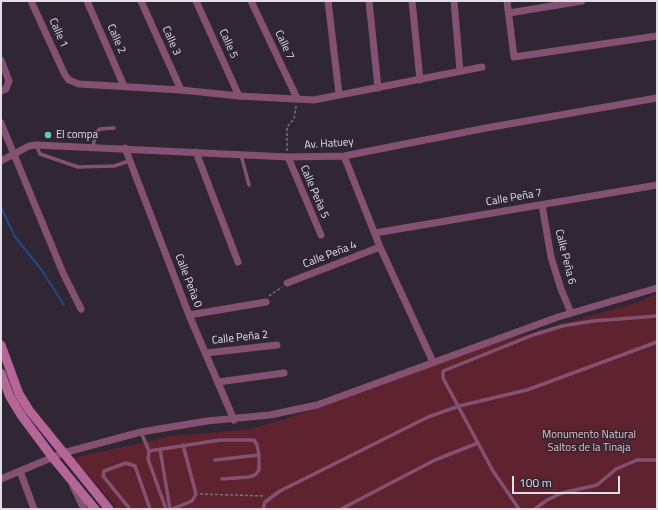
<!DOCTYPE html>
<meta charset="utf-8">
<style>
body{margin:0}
#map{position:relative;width:658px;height:510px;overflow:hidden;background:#302634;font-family:"Titillium Web",sans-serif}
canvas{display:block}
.frame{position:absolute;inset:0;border:2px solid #e3dde6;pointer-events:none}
.scale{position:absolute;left:512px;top:476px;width:108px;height:18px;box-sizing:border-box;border:2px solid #e3dde6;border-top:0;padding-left:5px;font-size:12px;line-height:14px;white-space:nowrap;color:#e3dde6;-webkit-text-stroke:3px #302634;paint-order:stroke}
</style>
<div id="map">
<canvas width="658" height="510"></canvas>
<div class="frame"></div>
<div class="scale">100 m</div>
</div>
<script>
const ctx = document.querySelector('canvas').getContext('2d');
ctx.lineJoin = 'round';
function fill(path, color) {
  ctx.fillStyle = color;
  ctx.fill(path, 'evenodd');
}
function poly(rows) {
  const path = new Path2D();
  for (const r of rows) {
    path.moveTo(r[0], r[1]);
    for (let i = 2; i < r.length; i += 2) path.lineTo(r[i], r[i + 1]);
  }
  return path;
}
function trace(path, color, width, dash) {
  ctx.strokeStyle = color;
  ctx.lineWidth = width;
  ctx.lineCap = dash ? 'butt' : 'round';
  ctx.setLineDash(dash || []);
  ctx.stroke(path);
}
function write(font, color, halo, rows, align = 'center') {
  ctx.font = font + ' "Titillium Web",sans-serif';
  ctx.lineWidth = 3;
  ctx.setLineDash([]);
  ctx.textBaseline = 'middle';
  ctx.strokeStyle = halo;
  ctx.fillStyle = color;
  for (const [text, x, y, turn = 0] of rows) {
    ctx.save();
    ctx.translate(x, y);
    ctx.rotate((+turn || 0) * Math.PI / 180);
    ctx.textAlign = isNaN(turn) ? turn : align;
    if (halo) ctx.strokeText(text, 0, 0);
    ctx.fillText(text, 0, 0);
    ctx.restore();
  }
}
fill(poly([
 [657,293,657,509,118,509,73,458,172,436,250,429,285,419,490,345,642,301]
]), '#5f222f');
trace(poly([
 [1,207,15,237,41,269,64,305]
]), '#244888', 2);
trace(poly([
 [287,151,287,127,294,119,296,106],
 [269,296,282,287],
 [200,494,264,496]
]), '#78707c', 1.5, [3, 2]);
trace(poly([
 [36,145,40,154,78,167,114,166,129,161],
 [93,147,96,132,100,129,114,128],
 [241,155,249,185],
 [141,432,149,451],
 [160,449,170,509],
 [215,460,259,455],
 [130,509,103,476,104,471,126,463,135,466,150,509],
 [166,509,148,459,149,451,220,440,254,440,257,445,259,455,259,470,255,475,249,477,222,479],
 [172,509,192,501,196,494,183,445],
 [263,509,265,502,280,491,428,417,459,406,527,390,657,342],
 [341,509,435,460,478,443],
 [519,509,493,471,443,378,443,371,533,335,562,326,593,321,657,316],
 [535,509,547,500,562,493,597,485,616,469,637,460,657,460]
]), '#845270', 3.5);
trace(poly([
 [31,1,65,75,69,80,79,84,181,90,239,96,314,100,482,67],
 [87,1,124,86],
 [141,1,181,90],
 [196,1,239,96],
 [251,1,297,98],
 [328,1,339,94],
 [369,1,378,88],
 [412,1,420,80],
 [454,1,460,71],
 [507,1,514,57,657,36],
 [509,13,582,1],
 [1,60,9,81,6,89,1,91],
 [1,123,63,273,81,309],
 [125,148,189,315,234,420],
 [196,152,238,262],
 [344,156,380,247,433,362],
 [288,157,321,235],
 [1,161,29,146,36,145,288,157,344,156,486,128,657,98],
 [542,205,551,257,561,289,571,313],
 [375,233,657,185],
 [287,283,380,247],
 [189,315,266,302],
 [206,353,277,345],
 [218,382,284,373],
 [20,471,34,509],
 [1,479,63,453,141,432,207,421,270,415,317,405,558,317,657,288],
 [73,486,84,509]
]), '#845270', 7);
trace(poly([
 [1,345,19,394,29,410,109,509],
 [1,373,10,397,21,415,53,458,95,509]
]), '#b56697', 9);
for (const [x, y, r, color] of [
 [48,135,4,"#5eceb8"]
]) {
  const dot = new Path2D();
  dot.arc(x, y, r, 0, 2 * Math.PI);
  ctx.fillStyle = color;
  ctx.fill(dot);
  trace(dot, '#302634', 1.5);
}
write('11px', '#e3dde6', '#302634', [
 ["Calle 1",58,33,66],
 ["Calle 2",116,39,66],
 ["Calle 3",171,41,66],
 ["Calle 5",228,44,66],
 ["Calle 7",284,45,65],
 ["Av. Hatuey",329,144,-4],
 ["Calle Peña 5",314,192,67],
 ["Calle Peña 7",514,198,-10],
 ["Calle Peña 4",330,255,-21],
 ["Calle Peña 6",565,257,76],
 ["Calle Peña 0",188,281,69],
 ["Calle Peña 2",240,338,-6]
]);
write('11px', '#e3dde6', '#302634', [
 ["El compa",56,135]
], 'left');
write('11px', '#f1bfc5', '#302634', [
 ["Monumento Natural",589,435],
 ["Saltos de la Tinaja",589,448]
]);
</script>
